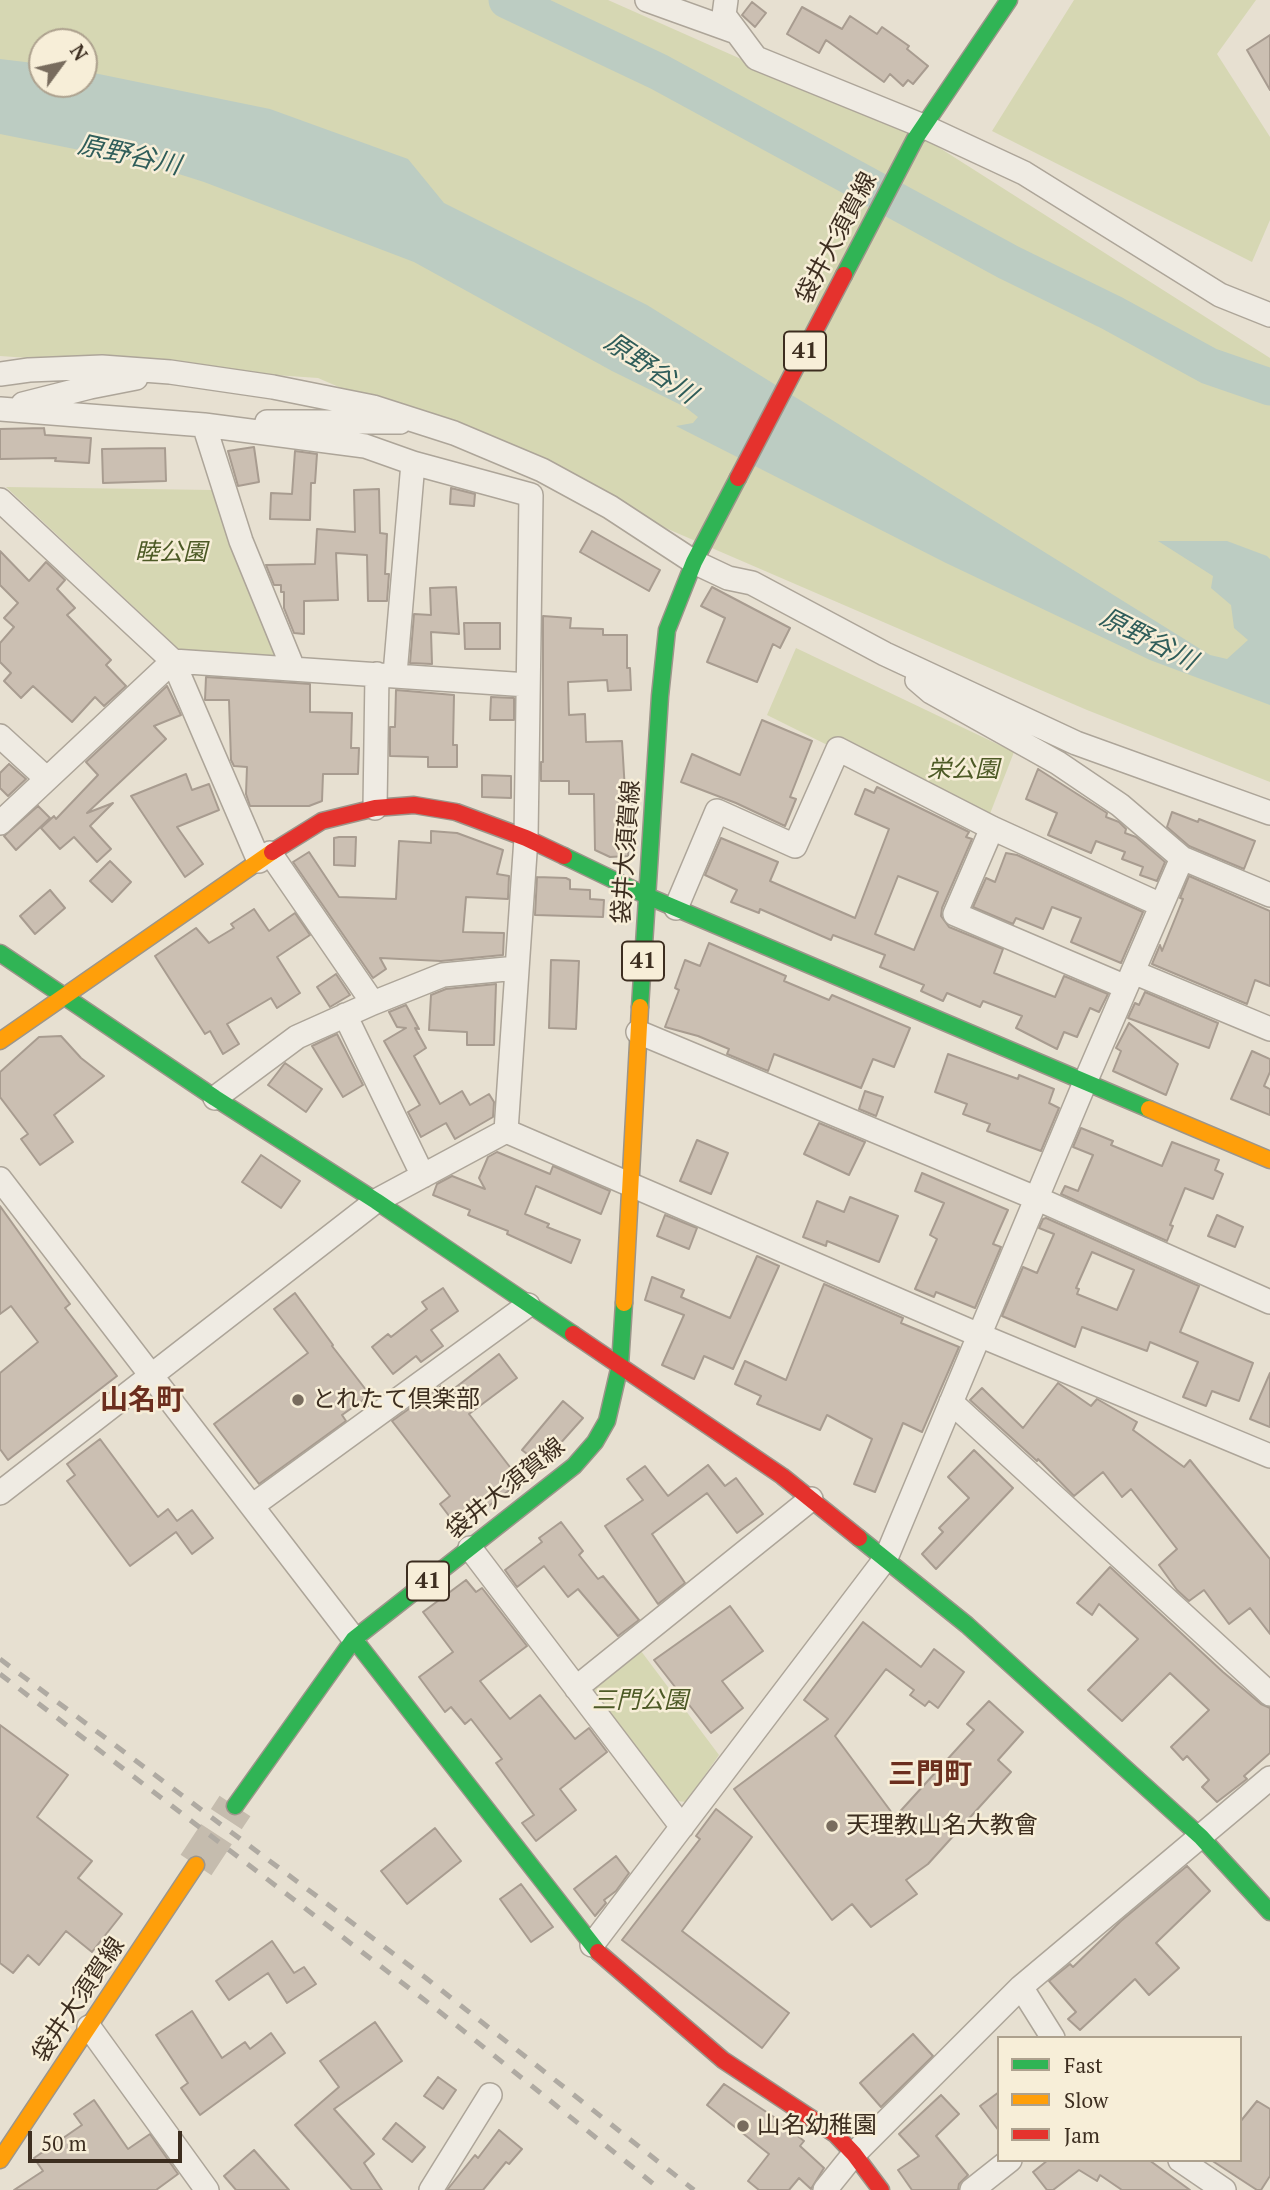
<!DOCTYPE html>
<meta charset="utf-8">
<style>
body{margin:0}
#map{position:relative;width:1270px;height:2190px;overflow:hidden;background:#e7e0d1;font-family:"PT Serif",serif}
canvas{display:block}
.legend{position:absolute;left:997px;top:2036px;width:245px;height:126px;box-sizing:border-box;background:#f7eed8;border:2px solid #ada18e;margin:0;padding:9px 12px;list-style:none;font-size:21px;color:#3d2e20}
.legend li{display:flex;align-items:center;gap:14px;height:35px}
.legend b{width:35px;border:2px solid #ada18e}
.north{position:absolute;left:28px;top:28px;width:70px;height:70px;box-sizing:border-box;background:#f7eed8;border:2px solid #ada18e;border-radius:50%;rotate:57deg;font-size:19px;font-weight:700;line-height:28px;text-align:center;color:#3d2e20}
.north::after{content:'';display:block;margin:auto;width:24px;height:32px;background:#786c5e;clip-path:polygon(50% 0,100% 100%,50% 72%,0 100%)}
.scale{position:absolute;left:28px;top:2131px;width:154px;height:32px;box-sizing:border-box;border:4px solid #3d2e20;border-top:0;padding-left:9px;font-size:21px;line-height:24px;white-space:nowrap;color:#3d2e20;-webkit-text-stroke:5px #f7eed8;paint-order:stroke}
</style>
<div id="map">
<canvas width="1270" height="2190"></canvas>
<ul class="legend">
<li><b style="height:9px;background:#30b455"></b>Fast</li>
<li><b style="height:9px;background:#ff9f0a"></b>Slow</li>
<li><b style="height:9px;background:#e5322d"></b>Jam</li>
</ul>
<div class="north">N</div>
<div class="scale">50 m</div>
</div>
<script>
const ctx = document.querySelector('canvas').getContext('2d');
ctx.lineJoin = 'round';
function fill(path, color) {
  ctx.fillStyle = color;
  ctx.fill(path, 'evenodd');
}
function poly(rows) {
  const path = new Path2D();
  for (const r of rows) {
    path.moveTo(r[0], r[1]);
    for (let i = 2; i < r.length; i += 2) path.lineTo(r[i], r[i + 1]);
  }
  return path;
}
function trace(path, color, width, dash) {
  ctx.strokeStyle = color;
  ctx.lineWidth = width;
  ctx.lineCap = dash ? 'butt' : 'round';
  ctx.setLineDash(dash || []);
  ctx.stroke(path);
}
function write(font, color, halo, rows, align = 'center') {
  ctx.font = font + ' "PT Serif","Noto Sans JP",serif';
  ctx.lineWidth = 5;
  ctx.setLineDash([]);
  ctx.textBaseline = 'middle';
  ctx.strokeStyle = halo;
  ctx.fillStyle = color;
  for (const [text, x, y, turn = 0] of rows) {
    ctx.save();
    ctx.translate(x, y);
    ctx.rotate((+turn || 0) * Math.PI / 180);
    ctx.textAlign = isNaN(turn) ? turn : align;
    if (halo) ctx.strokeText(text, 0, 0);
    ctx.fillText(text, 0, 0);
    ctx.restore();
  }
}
fill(poly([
 [0,0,608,0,935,145,1270,358,1270,782,1087,710,318,378,0,356],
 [42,42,84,42,84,84,42,84],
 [1074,0,1256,0,1217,54,1270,137,1270,220,1252,262,992,131],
 [6,487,214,490,278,649,274,656,183,653],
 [796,648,1014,752,986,824,767,715],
 [641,1651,719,1755,686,1802,677,1801,593,1691,596,1684]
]), '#d6d7b3');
fill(poly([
 [0,59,42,64,42,84,84,84,84,71,270,109,408,159,444,203,647,305,1210,655,1227,659,1248,640,1234,628,1231,605,1211,588,1213,576,1158,541,1227,541,1267,556,1270,559,1270,705,1150,660,946,563,676,426,693,423,698,417,685,407,612,371,414,262,204,182,144,163,0,134]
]), '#bcccc2');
trace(poly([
 [507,0,659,72,1008,262,1112,313,1209,366,1270,387]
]), '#bcccc2', 37);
const building = poly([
 [752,2,766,13,755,27,742,15,752,2],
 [802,7,842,29,850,16,877,34,882,27,909,46,907,49,928,66,913,84,908,80,903,86,890,74,884,82,826,40,819,53,787,34,802,7],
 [1270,35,1270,90,1247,50,1270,35],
 [44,428,45,435,91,438,89,463,55,461,56,458,0,459,0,429,44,428],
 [254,447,259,482,238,486,228,451,254,447],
 [165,448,166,481,103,483,102,449,165,448],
 [295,451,317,454,315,483,311,483,310,520,270,519,271,493,292,494,295,451],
 [451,488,475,494,474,506,450,504,451,488],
 [379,489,380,533,387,534,385,574,389,574,387,601,368,601,367,555,336,553,338,600,304,601,304,634,294,633,284,608,284,592,281,592,281,585,274,585,266,565,315,564,317,529,355,532,354,490,379,489],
 [592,531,660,570,649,591,580,552,592,531],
 [0,551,29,581,46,562,65,580,57,589,75,608,67,615,111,660,106,665,126,686,104,706,95,697,72,722,33,686,21,698,4,681,11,673,0,662,0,643,14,627,4,618,18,603,0,585,0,551],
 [456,587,459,634,431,632,432,664,410,663,414,614,431,615,430,588,456,587],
 [712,587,790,628,780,648,773,644,757,682,707,662,725,618,701,606,712,587],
 [543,616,571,618,570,628,603,629,603,635,627,635,627,668,630,668,631,690,608,691,607,680,568,682,569,715,585,714,586,742,622,741,625,791,633,790,628,856,610,857,595,850,594,794,569,794,569,781,541,781,541,762,543,762,543,616],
 [464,623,500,623,500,649,465,649,464,623],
 [206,677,310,684,310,712,352,713,351,748,359,748,358,774,323,774,322,801,309,806,250,806,246,794,247,767,234,766,231,760,229,700,205,700,206,677],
 [167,686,181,715,154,726,166,739,87,813,113,803,90,826,111,849,97,862,74,837,60,849,41,828,54,816,56,819,98,775,86,762,167,686],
 [396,690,454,695,453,745,457,745,457,767,428,767,428,757,390,756,390,727,395,727,396,690],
 [491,697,514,698,514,720,490,720,491,697],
 [762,720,812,741,790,797,796,799,785,826,736,803,681,782,692,754,740,775,762,720],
 [9,764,26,779,8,796,0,788,0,773,9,764],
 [1038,769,1107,813,1106,817,1119,822,1126,829,1125,833,1136,837,1165,862,1157,881,1140,875,1143,867,1122,859,1125,852,1096,841,1091,853,1048,835,1057,813,1026,799,1038,769],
 [186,774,192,790,209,784,219,810,177,827,203,864,185,877,131,796,186,774],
 [482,775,511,776,511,798,482,797,482,775],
 [877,787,969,832,966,837,972,839,942,908,941,916,949,927,1003,949,994,973,1055,997,1064,976,1108,994,1099,1012,1090,1008,1077,1037,1064,1032,1057,1049,1016,1028,1022,1016,983,1001,980,1007,947,993,943,1001,921,991,924,985,880,967,885,955,833,935,831,940,760,909,759,913,731,902,737,890,705,875,721,838,778,862,770,881,855,918,889,829,855,814,865,789,874,793,877,787],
 [898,876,938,892,914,950,875,934,898,876],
 [38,806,50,818,16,850,4,836,38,806],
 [1172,812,1198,822,1199,819,1255,841,1244,869,1189,846,1167,827,1172,812],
 [431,831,457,833,503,850,497,874,509,876,508,899,466,897,463,932,504,933,503,955,441,961,380,958,386,969,373,978,293,862,309,852,339,897,396,899,399,841,431,843,431,831],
 [339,837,356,837,355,866,334,865,334,838,339,837],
 [1006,853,1017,855,1143,912,1121,963,1071,942,1081,918,1052,907,1043,929,1016,918,1013,924,973,907,986,878,995,882,1006,853],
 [110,861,131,882,112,902,90,881,110,861],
 [1189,876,1270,911,1270,986,1255,980,1247,1004,1152,964,1160,945,1162,951,1183,899,1180,898,1189,876],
 [537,877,566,878,570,880,570,889,590,890,590,899,604,900,603,917,535,915,537,877],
 [50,890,65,908,35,934,20,916,50,890],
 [254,909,269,931,295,913,310,935,277,957,300,993,277,1008,271,998,227,1024,239,1044,223,1054,210,1031,205,1034,155,956,196,928,209,943,234,928,231,924,254,909],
 [709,943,786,976,784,981,829,1000,832,995,910,1028,894,1067,873,1059,861,1088,774,1054,768,1071,727,1054,729,1049,698,1036,665,1027,679,990,675,988,685,960,700,966,709,943],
 [551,960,579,961,576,1029,549,1028,551,960],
 [336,974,350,995,330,1007,317,987,336,974],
 [496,984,494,1045,467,1045,467,1032,429,1030,431,995,446,989,496,984],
 [1145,992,1218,1023,1209,1048,1128,1018,1135,1003,1139,1005,1145,992],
 [406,1005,419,1029,415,1028,426,1048,414,1056,440,1104,462,1091,470,1105,489,1094,494,1102,493,1117,455,1139,446,1123,421,1137,408,1112,420,1105,384,1041,406,1028,397,1027,389,1012,406,1005],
 [1129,1023,1178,1064,1166,1095,1113,1071,1121,1051,1116,1048,1129,1023],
 [337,1034,363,1085,343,1097,312,1046,337,1034],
 [61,1036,81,1058,104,1076,54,1115,73,1142,40,1165,21,1139,28,1134,0,1097,0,1072,39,1037,61,1036],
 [1252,1051,1270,1059,1270,1072,1264,1086,1270,1089,1270,1115,1231,1099,1252,1051],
 [948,1054,1018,1079,1019,1075,1054,1089,1049,1103,1059,1108,1041,1151,987,1131,990,1124,963,1114,967,1104,935,1092,948,1054],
 [285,1063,322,1089,306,1112,268,1085,285,1063],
 [865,1091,883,1097,876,1116,859,1109,865,1091],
 [819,1123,865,1142,849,1175,804,1154,819,1123],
 [1081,1128,1113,1141,1111,1145,1162,1166,1172,1142,1219,1160,1215,1170,1223,1174,1213,1199,1185,1188,1170,1225,1173,1226,1167,1241,1061,1194,1065,1186,1078,1191,1093,1155,1073,1147,1081,1128],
 [697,1140,728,1153,711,1194,680,1181,697,1140],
 [497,1152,550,1174,553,1166,610,1191,601,1214,536,1186,525,1214,549,1224,547,1227,580,1240,571,1263,507,1234,508,1231,468,1215,470,1210,433,1195,437,1184,452,1176,485,1189,479,1178,488,1157,497,1152],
 [261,1155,300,1181,281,1208,242,1182,261,1155],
 [922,1173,1008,1210,993,1244,1001,1247,975,1308,936,1292,934,1297,915,1289,937,1239,930,1235,944,1203,915,1191,922,1173],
 [850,1197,898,1216,879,1262,827,1241,826,1246,803,1237,817,1201,844,1212,850,1197],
 [0,1206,70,1304,65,1308,117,1376,8,1460,0,1449,0,1373,38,1342,11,1306,0,1314,0,1206],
 [665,1215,697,1228,689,1249,657,1236,665,1215],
 [1217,1215,1243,1227,1235,1247,1208,1236,1217,1215],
 [1046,1218,1199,1286,1180,1332,1253,1363,1239,1401,1212,1391,1206,1406,1183,1397,1198,1362,1150,1342,1147,1351,1082,1327,1075,1347,1002,1316,1023,1267,1037,1273,1054,1234,1039,1228,1043,1219,1046,1218],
 [1092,1252,1134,1270,1117,1310,1077,1294,1079,1289,1076,1288,1092,1252],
 [757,1256,779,1266,733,1369,704,1356,694,1379,662,1365,684,1315,645,1300,652,1277,684,1290,681,1297,730,1318,757,1256],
 [824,1284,903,1318,901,1323,959,1347,922,1432,903,1423,875,1492,854,1484,872,1439,827,1415,820,1430,757,1404,761,1396,735,1384,745,1361,786,1380,824,1284],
 [443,1288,458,1311,431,1330,443,1346,421,1362,416,1356,393,1374,372,1347,388,1334,391,1337,427,1309,422,1302,443,1288],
 [295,1293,333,1345,332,1346,370,1395,342,1415,346,1421,259,1484,214,1424,308,1353,274,1309,295,1293],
 [499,1354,517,1378,469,1414,513,1471,508,1475,516,1485,459,1529,440,1504,450,1496,392,1421,441,1386,447,1394,499,1354],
 [1270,1373,1270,1427,1250,1419,1270,1373],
 [1058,1383,1091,1406,1097,1399,1137,1422,1133,1430,1184,1467,1190,1460,1270,1559,1270,1634,1250,1608,1229,1624,1204,1590,1189,1601,1177,1590,1159,1565,1177,1549,1131,1489,1122,1497,1103,1472,1074,1496,1038,1459,1037,1461,970,1400,982,1388,1023,1428,1058,1383],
 [563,1401,583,1418,541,1465,522,1450,563,1401],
 [100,1439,158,1517,168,1509,177,1521,192,1510,213,1538,192,1554,176,1532,130,1566,67,1481,75,1475,67,1464,100,1439],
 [974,1450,1013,1488,936,1569,922,1554,943,1532,939,1528,969,1498,948,1477,974,1450],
 [708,1465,725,1486,736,1478,763,1514,737,1533,707,1493,652,1534,685,1583,658,1604,605,1526,643,1500,627,1479,645,1466,668,1496,708,1465],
 [561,1522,583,1551,579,1555,598,1579,603,1576,639,1620,618,1636,578,1589,568,1597,544,1566,517,1587,505,1570,542,1542,539,1538,561,1522],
 [1110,1567,1223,1672,1261,1704,1270,1708,1270,1753,1244,1776,1247,1779,1217,1802,1202,1787,1209,1780,1187,1756,1183,1760,1171,1747,1209,1710,1170,1673,1122,1721,1088,1690,1138,1639,1099,1604,1092,1615,1077,1603,1110,1567],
 [466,1580,476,1592,482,1588,527,1646,480,1681,510,1719,540,1695,575,1739,589,1728,607,1752,560,1789,576,1810,536,1841,522,1823,534,1815,496,1763,502,1759,471,1719,465,1724,451,1707,445,1712,419,1677,453,1652,423,1612,466,1580],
 [730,1606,763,1651,722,1681,743,1708,711,1733,654,1660,730,1606],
 [863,1622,921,1667,934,1649,964,1672,938,1708,929,1701,925,1706,910,1695,914,1690,886,1669,835,1736,895,1817,974,1730,967,1724,989,1701,1023,1732,998,1760,1011,1772,928,1864,906,1880,917,1894,871,1927,852,1904,832,1920,734,1789,828,1719,804,1700,863,1622],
 [0,1725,68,1775,37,1817,92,1861,78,1878,122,1914,92,1952,66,1931,39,1965,28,1955,13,1973,0,1963,0,1725],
 [716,1809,752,1837,682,1931,789,2013,762,2048,622,1940,700,1839,696,1836,716,1809],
 [435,1828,461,1861,407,1904,381,1871,435,1828],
 [616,1856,629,1873,616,1891,604,1900,606,1903,595,1916,574,1889,616,1856],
 [1187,1866,1210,1891,1156,1943,1179,1968,1149,1995,1135,1979,1080,2030,1068,2019,1076,2012,1049,1981,1070,1964,1073,1967,1121,1921,1187,1866],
 [521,1884,553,1927,531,1942,500,1899,521,1884],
 [272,1941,294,1973,304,1967,316,1984,287,2003,268,1973,229,2000,216,1981,272,1941],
 [192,2011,222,2058,245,2042,250,2049,271,2033,285,2053,200,2115,181,2088,188,2083,156,2035,192,2011],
 [375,2022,402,2061,334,2109,374,2154,364,2163,382,2190,352,2190,295,2125,339,2087,320,2061,375,2022],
 [913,2034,933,2056,881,2107,860,2083,913,2034],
 [438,2077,456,2090,443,2109,424,2096,438,2077],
 [724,2084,774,2117,804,2141,800,2146,824,2168,811,2189,799,2178,789,2190,759,2190,748,2181,769,2154,707,2105,724,2084],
 [999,2092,999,2131,980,2106,999,2092],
 [941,2095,959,2114,936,2136,968,2175,959,2184,958,2190,912,2190,898,2170,919,2156,899,2134,941,2095],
 [94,2100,128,2149,150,2134,178,2174,156,2190,14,2190,43,2171,34,2158,82,2125,74,2114,94,2100],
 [1257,2101,1270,2109,1270,2176,1261,2190,1257,2190,1211,2160,1240,2160,1240,2122,1257,2101],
 [396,2123,425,2147,412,2162,383,2139,396,2123],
 [499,2130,522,2149,509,2164,506,2162,483,2190,447,2190,475,2155,478,2158,499,2130],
 [254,2150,289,2190,236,2190,224,2176,254,2150],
 [1048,2160,1149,2160,1190,2190,1122,2190,1100,2175,1097,2181,1079,2170,1053,2190,1047,2190,1033,2172,1048,2160]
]);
fill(building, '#cbbfb2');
trace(building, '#a89c90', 2);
trace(poly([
 [196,1865,235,1806]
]), '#c5bcae', 37, [37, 18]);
const street = poly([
 [647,0,736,32],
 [726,0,724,15,756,58,923,126,1024,173,1220,295,1270,315],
 [0,374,29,370,102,367,170,372,273,387,373,407,454,433,542,470,610,507,694,562,728,578,752,583,885,654,1076,743,1270,813],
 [23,404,90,387,136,378],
 [0,409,204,425,365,446,413,463,531,495,526,838,506,1131],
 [267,422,400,422],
 [204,425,241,541,293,668],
 [0,500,173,661,259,861],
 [395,674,413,463],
 [917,680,931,692,1058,763,1120,805,1182,858,1270,895],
 [0,736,47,779],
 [375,808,377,674],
 [0,823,173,661,528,685],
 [992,828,955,914,1126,987],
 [270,853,373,1003],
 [676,908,717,811,795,846,838,749,992,828,1161,905],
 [1133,972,1270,1029],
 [345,1015,423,1176],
 [638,1032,1038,1199,1270,1302],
 [215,1098,297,1037,373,1003,443,975,517,968],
 [506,1131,979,1335,1270,1456],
 [0,1179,354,1639],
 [951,1402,1270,1694],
 [0,1493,376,1201,506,1131],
 [252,1506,528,1305],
 [470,1548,682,1827],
 [576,1688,811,1499],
 [592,1945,886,1558,1086,1080,1182,858],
 [1021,1987,1053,2038],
 [89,2027,207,2190],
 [1180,2160,1224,2190],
 [431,2190,490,2095],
 [825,2190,854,2154,1021,1987,1270,1778],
 [972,2190,1010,2160]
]);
const fast = poly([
 [844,275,915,139,1009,0],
 [564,856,647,896,1149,1109],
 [0,953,215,1098,376,1201,573,1334],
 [640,1007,660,696,667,630,694,562,738,478],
 [859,1538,967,1625,1201,1837,1270,1912],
 [354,1639,598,1952],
 [235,1806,354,1639,574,1466,595,1442,607,1421,620,1365,624,1303]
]);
const slow = poly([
 [0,1041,272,852],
 [1149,1109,1270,1160],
 [624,1303,640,1007],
 [0,2160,196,1865]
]);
const jam = poly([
 [738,478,844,275],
 [272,852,322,821,375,808,414,805,456,812,526,838,564,856],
 [573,1334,782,1476,859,1538],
 [598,1952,723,2060,835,2134,854,2154,881,2190]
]);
trace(street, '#ada599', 26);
trace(fast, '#9c958a', 19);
trace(slow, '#9c958a', 19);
trace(jam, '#9c958a', 19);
trace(street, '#efebe3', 23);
trace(fast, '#30b455', 16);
trace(slow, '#ff9f0a', 16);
trace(jam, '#e5322d', 16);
trace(poly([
 [0,1659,426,1978,694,2190],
 [0,1674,435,2008,661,2190]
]), '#afaaa2', 5, [12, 12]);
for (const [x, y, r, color] of [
 [298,1400,7,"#786c5e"],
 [832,1826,7,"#786c5e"],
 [743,2126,7,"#786c5e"]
]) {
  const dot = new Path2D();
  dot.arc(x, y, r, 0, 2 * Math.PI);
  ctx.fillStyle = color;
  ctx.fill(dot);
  trace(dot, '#f7eed8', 2.5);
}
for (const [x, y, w] of [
 [805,351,42],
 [643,961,42],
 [428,1581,42]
]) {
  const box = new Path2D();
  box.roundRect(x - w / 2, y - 19.5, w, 39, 5);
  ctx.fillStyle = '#f7eed8';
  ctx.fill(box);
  trace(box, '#3d2e20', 2);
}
write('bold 23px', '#3d2e20', null, [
 ["41",805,351],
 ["41",643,961],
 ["41",428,1581]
]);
write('24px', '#3d2e20', '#f7eed8', [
 ["袋井大須賀線",837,238,-62],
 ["袋井大須賀線",627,852,-86],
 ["袋井大須賀線",506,1489,-39],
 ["袋井大須賀線",79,2000,-56]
]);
write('italic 24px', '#4d5a26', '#f7eed8', [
 ["睦公園",171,553],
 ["栄公園",963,770],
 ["三門公園",640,1701]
]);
write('24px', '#3d2e20', '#f7eed8', [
 ["とれたて倶楽部",312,1400],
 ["天理教山名大教會",846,1826],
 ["山名幼稚園",757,2126]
], 'left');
write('italic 26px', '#2f5d5a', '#f7eed8', [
 ["原野谷川",129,156,12],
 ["原野谷川",650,369,34],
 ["原野谷川",1148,640,27]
]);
write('bold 28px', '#6b2e1e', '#f7eed8', [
 ["山名町",142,1401],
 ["三門町",930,1775]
]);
</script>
